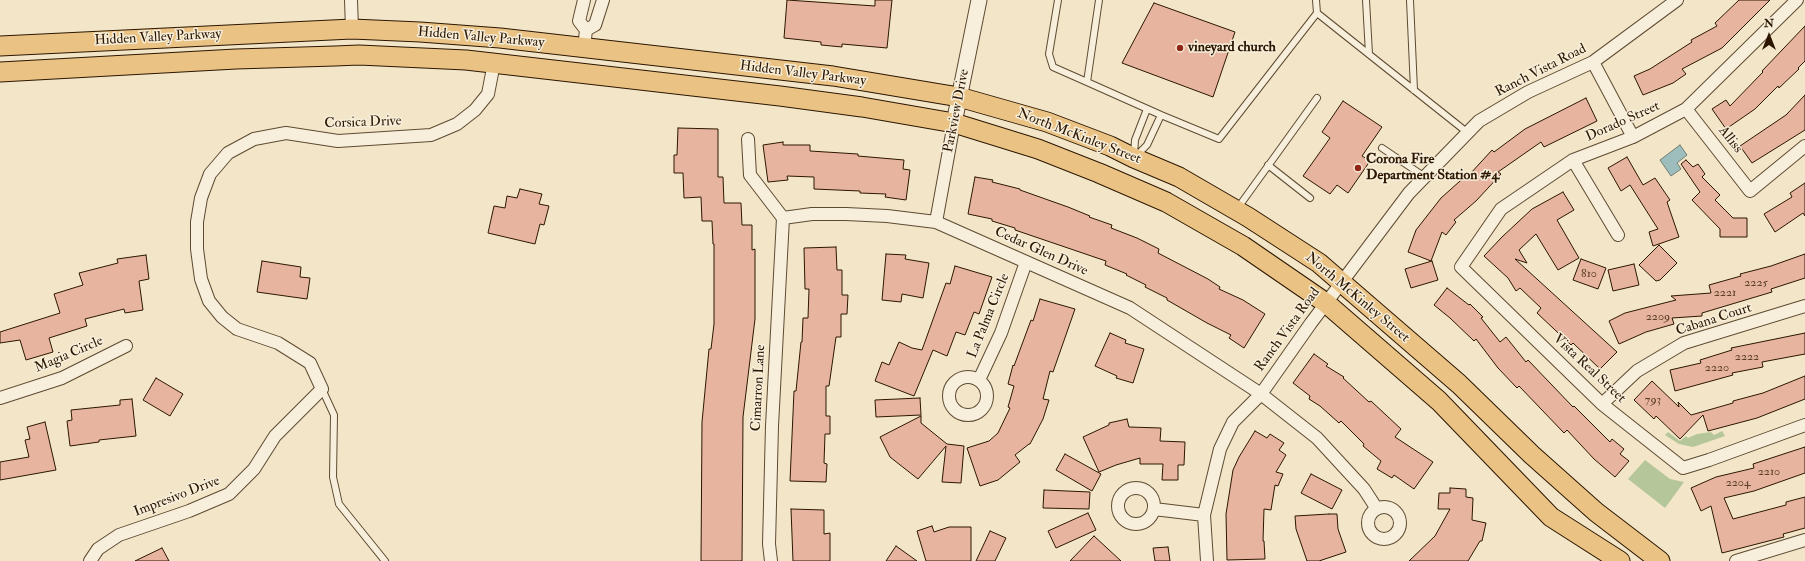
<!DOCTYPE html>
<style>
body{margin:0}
#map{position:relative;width:1805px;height:561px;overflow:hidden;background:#f3e6c8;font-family:"IM FELL Double Pica",serif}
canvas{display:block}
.north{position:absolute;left:1749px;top:16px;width:40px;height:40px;-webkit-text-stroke:3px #f7efdb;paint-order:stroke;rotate:0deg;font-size:11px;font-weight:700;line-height:16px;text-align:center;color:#2c1600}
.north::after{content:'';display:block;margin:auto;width:14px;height:18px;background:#2c1600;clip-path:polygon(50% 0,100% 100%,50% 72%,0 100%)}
</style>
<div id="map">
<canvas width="1805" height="561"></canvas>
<div class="north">N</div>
</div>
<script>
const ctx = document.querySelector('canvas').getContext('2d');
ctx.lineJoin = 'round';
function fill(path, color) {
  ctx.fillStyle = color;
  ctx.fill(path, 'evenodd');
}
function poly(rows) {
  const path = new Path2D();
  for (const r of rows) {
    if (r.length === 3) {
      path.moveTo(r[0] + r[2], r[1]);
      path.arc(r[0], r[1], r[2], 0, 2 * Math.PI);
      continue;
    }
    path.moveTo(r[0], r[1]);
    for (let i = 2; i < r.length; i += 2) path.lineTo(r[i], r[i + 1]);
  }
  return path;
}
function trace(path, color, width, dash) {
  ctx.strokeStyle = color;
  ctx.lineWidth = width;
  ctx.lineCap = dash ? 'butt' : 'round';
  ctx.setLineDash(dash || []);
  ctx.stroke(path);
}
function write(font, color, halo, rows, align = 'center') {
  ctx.font = font + ' "IM FELL Double Pica",serif';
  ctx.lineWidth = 3;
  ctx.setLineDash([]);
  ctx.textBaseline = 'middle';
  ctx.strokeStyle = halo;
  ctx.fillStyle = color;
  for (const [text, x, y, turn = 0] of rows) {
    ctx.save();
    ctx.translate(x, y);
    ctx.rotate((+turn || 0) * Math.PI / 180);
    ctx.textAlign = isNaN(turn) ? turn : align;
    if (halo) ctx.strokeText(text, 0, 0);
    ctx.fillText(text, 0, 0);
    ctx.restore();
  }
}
fill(poly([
 [1722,431,1725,436,1693,447,1679,444,1665,435,1668,432,1680,441,1686,436,1688,438,1697,434,1711,432,1714,435],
 [1645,460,1670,479,1684,482,1665,508,1628,479]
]), '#b5c69a');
const water = poly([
 [1680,145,1687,155,1677,163,1681,169,1671,176,1660,160,1680,145]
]);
fill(water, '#9ebebe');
trace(water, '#707b72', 1);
const building = poly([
 [787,0,875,6,875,0,892,0,887,48,842,44,842,47,821,45,821,42,784,38,787,0],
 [1739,0,1770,0,1722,48,1682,69,1686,74,1673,83,1643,95,1634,76,1650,69,1692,42,1691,40,1717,26,1715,23,1739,0],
 [1154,3,1235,32,1213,97,1122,63,1154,3],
 [1805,26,1805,61,1798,68,1799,69,1779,88,1778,86,1755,109,1726,129,1712,109,1726,100,1730,106,1763,72,1762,71,1805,26],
 [1805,95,1805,130,1752,163,1740,146,1786,115,1805,95],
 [1586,98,1597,121,1544,147,1541,142,1498,172,1501,174,1476,201,1454,220,1456,222,1446,235,1442,232,1431,261,1408,252,1416,230,1441,198,1469,173,1470,174,1492,150,1494,152,1525,129,1586,98],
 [1343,101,1382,127,1362,156,1370,161,1348,193,1337,185,1330,194,1303,176,1330,138,1322,132,1343,101],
 [678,128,718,129,718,177,723,177,724,203,741,203,742,225,752,225,752,250,755,249,755,319,743,417,742,561,701,561,702,422,709,349,711,349,714,324,714,244,713,244,712,221,702,221,701,197,684,198,683,173,674,173,674,155,677,155,678,128],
 [783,142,783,145,810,145,810,151,858,154,858,156,904,160,903,169,910,170,906,200,885,197,886,194,860,193,860,191,814,189,814,177,787,176,788,180,768,182,763,145,783,142],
 [1627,157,1643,185,1655,178,1670,200,1667,202,1679,237,1653,246,1649,232,1658,229,1630,185,1621,191,1608,168,1627,157],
 [1686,160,1693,167,1698,164,1705,174,1702,177,1720,195,1715,200,1733,218,1747,218,1747,237,1720,237,1720,229,1692,200,1700,192,1681,164,1686,160],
 [975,177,993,180,992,182,1020,189,1020,190,1068,207,1090,216,1089,217,1112,225,1111,228,1137,238,1159,249,1158,253,1208,279,1220,287,1219,289,1243,300,1265,314,1244,348,1229,338,1231,335,1207,323,1167,300,1167,298,1145,287,1146,285,1126,275,1127,274,1105,265,1106,261,1015,230,1015,228,992,221,992,219,968,214,975,177],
 [1805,183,1805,216,1803,213,1775,232,1764,214,1792,197,1790,193,1805,183],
 [520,189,542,194,539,204,549,206,544,225,540,224,535,244,488,233,494,206,505,208,507,196,517,198,520,189],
 [1563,192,1574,210,1557,220,1579,258,1558,270,1536,234,1519,250,1527,263,1515,259,1617,352,1600,369,1573,343,1571,345,1537,313,1541,308,1520,288,1516,291,1508,278,1484,256,1502,237,1532,209,1563,192],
 [1659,245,1677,263,1660,280,1656,281,1639,265,1659,245],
 [836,247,837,270,842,270,842,295,848,295,847,314,841,314,841,337,836,337,829,386,826,386,826,416,830,416,830,434,825,434,824,463,827,464,826,482,790,481,794,391,796,391,801,342,802,342,803,318,808,318,809,289,805,289,804,248,836,247],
 [886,254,906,255,905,259,929,263,923,298,902,294,901,302,882,300,886,254],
 [1805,254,1805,278,1771,289,1772,292,1702,313,1702,316,1672,318,1674,324,1646,332,1619,344,1609,321,1625,313,1676,300,1671,296,1711,293,1709,285,1741,276,1740,274,1771,266,1805,254],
 [146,255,149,279,139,281,143,310,125,313,124,309,85,319,87,326,49,338,53,352,26,360,20,340,0,343,0,332,60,313,54,294,83,285,79,273,118,263,117,259,146,255],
 [1581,259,1606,268,1598,289,1573,280,1581,259],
 [262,261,301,267,300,277,310,278,307,299,257,292,262,261],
 [1432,261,1438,280,1411,288,1405,269,1432,261],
 [1634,264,1639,285,1613,291,1608,270,1634,264],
 [955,266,992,277,979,314,974,312,965,335,956,332,947,356,933,350,914,396,875,381,882,362,889,365,899,342,912,348,922,350,946,283,950,284,955,266],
 [1447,288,1469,305,1470,304,1483,317,1481,318,1500,342,1506,337,1526,362,1528,360,1573,407,1574,406,1610,442,1612,439,1624,449,1620,454,1629,461,1615,477,1594,459,1567,430,1564,433,1519,386,1517,388,1498,368,1476,339,1474,341,1450,318,1434,305,1447,288],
 [1040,299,1075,309,1053,372,1050,371,1043,399,1049,400,1043,419,1030,444,1029,444,1015,455,1020,462,998,480,980,486,967,448,989,441,998,433,1010,408,1008,407,1014,386,1008,384,1013,365,1014,366,1031,320,1033,321,1040,299],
 [1110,333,1126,340,1125,343,1144,349,1133,383,1116,378,1117,376,1095,366,1110,333],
 [1805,333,1805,354,1762,362,1763,367,1732,373,1733,375,1675,391,1670,370,1701,363,1700,360,1732,350,1731,348,1805,333],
 [1314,354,1328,364,1326,366,1344,377,1343,378,1369,402,1371,401,1401,429,1395,437,1433,462,1414,489,1394,475,1392,478,1377,469,1381,461,1363,446,1364,444,1341,421,1339,423,1320,406,1309,399,1310,396,1293,383,1314,354],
 [1805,376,1805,399,1757,418,1708,431,1703,415,1680,439,1656,416,1654,419,1634,400,1652,381,1679,407,1678,402,1691,415,1733,403,1733,401,1763,393,1805,376],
 [156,378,183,394,170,416,143,400,156,378],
 [920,398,921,415,876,417,875,400,920,398],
 [132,399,136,436,99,440,99,442,70,446,67,421,72,420,71,410,120,405,120,400,132,399],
 [921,416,921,423,947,444,964,446,961,483,942,482,946,446,918,479,890,457,880,437,921,416],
 [1127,419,1129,427,1161,428,1160,441,1185,442,1184,465,1178,465,1178,480,1162,480,1163,464,1140,464,1140,458,1116,465,1099,472,1083,437,1109,425,1109,423,1127,419],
 [45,422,56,470,0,480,0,462,29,457,25,440,30,439,27,427,45,422],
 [1255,431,1267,438,1270,434,1284,443,1279,450,1286,455,1276,472,1283,474,1278,486,1275,485,1271,510,1264,509,1263,541,1264,541,1265,559,1227,560,1226,514,1233,470,1239,457,1255,431],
 [1805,447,1805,473,1754,491,1724,498,1733,519,1786,505,1786,502,1805,497,1805,528,1783,534,1784,537,1722,553,1711,506,1701,511,1691,488,1716,477,1754,468,1753,464,1805,447],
 [1065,454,1101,474,1092,491,1056,470,1065,454],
 [1311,474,1342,490,1332,509,1301,493,1311,474],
 [1450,488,1466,489,1466,497,1473,498,1472,520,1486,523,1482,541,1480,541,1468,561,1409,561,1435,536,1450,509,1438,509,1439,493,1450,493,1450,488],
 [1044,490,1090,492,1089,509,1043,508,1044,490],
 [791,509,824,510,824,534,830,533,830,561,793,561,791,509],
 [1088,513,1096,530,1056,548,1048,531,1088,513],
 [1329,514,1337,514,1338,529,1346,552,1319,561,1307,561,1296,529,1295,516,1329,514],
 [932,526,934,532,949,527,971,527,971,561,926,561,917,531,932,526],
 [990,531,1006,538,995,561,976,561,990,531],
 [1094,536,1121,561,1070,561,1094,536],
 [896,546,917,561,886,561,896,546],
 [1168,547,1170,561,1155,561,1153,548,1168,547],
 [162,548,169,561,135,561,162,548]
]);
fill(building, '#e7b49f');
trace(building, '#2c1600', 1);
const service = poly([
 [1058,0,1049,54,1053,67,1087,82],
 [1099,0,1087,82,1161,115,1219,139,1317,13,1468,133],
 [1316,0,1317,13],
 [1366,0,1369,54],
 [1410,0,1414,90],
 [1382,148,1425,177],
 [1134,155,1135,140,1147,109],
 [1136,156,1147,145,1161,115],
 [1268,165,1310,198],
 [1237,209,1317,98],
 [322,389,334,415,333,477,339,504,385,561]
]);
const minor = poly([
 [351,0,352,29],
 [1797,0,1686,109,1633,137,1573,160,1501,209,1461,267,1602,404,1683,468,1709,460,1805,425],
 [586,30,595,25,603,0],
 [584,48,586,30,579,21,584,0],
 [1593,62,1633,137],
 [1686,109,1750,191,1805,146],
 [748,139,750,175,783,218],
 [1573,160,1618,235],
 [783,218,812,214,846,214,887,216,936,222,1130,308,1261,394,1317,438,1364,489,1377,509],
 [936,222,954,123],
 [968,396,19],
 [979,380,1001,333,1026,262],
 [0,398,62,378,126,346],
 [1602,404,1637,371,1684,343,1805,306],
 [1136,506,18],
 [1384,523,16],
 [1154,509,1204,515],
 [90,561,98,549,119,535,189,511,229,494,254,469,275,436,322,389,310,363,278,343,237,329,222,317,209,301,201,279,197,249,197,222,201,198,210,174,228,153,254,139,286,133,338,141,431,135,457,124,475,110,488,94,494,63],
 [771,561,769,544,772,426,783,218],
 [1207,561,1204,515,1220,449,1233,422,1261,394,1311,323,1409,193,1479,121,1528,92,1593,62,1677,0],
 [1736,561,1805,540]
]);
const tertiary = poly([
 [954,123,979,0]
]);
const primary = poly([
 [0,46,352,29,420,32,500,38,833,76,959,97,1047,122,1110,146,1134,158,1179,177,1248,217,1319,263,1459,384,1532,455,1596,512,1660,561],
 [0,72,236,59,335,56,359,55,466,60,780,96,862,107,954,123,1038,149,1099,173,1166,202,1243,246,1326,303,1439,401,1551,517,1620,561]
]);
trace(service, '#5e4a32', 8);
trace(minor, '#5e4a32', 14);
trace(tertiary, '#5e4a32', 17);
trace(primary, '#2c1600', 21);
trace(service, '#f7efdb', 6);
trace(minor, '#f7efdb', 12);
trace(tertiary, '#f7efdb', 15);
trace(primary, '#eac384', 19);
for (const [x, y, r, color] of [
 [1180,48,4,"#8f2418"],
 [1358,168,4,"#8f2418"]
]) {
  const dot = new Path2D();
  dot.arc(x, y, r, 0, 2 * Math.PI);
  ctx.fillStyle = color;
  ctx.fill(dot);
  trace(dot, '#f7efdb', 1.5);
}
write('12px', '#5b3e28', null, [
 ["810",1589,274],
 ["2225",1756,283],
 ["2221",1725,293],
 ["2209",1658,317],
 ["2222",1747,357],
 ["2220",1717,368],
 ["793",1653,400],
 ["2210",1769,472],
 ["2204",1738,483]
]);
write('14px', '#2c1600', '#f7efdb', [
 ["Hidden Valley Parkway",158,38,-3],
 ["Hidden Valley Parkway",481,38,5],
 ["Ranch Vista Road",1541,71,-27],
 ["Hidden Valley Parkway",803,74,7],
 ["Parkview Drive",957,111,-79],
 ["Dorado Street",1623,122,-24],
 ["Corsica Drive",363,123,-2],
 ["North McKinley Street",1079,137,21],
 ["Alliss",1730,140,52],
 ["Cedar Glen Drive",1041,252,24],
 ["North McKinley Street",1357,298,40],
 ["La Palma Circle",989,316,-68],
 ["Cabana Court",1714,320,-18],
 ["Ranch Vista Road",1288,330,-54],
 ["Magia Circle",69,355,-23],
 ["Vista Real Street",1589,369,43],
 ["Cimarron Lane",759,388,-87],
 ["Impresivo Drive",177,497,-21]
]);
write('bold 14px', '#2c1600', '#f7efdb', [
 ["vineyard church",1188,48],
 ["Corona Fire",1366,160],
 ["Department Station #4",1366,176]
], 'left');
</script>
